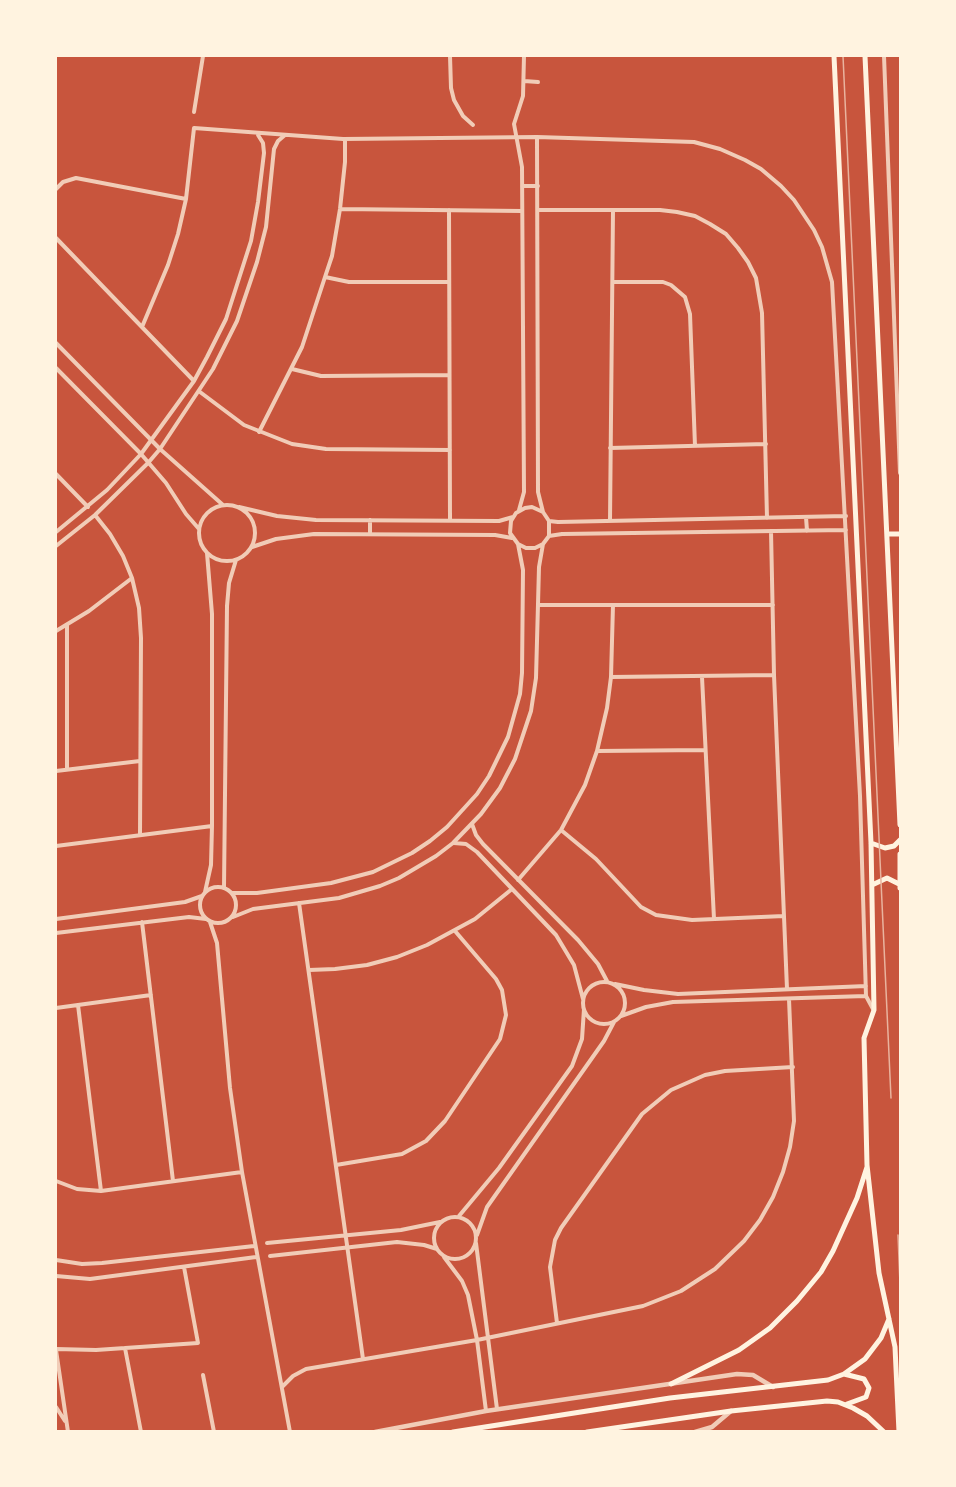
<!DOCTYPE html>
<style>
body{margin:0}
#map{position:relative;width:956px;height:1487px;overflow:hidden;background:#c8553d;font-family:Lato,sans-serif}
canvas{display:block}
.frame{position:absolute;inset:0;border:57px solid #fff3e0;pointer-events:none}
</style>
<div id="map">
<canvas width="956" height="1487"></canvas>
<div class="frame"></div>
</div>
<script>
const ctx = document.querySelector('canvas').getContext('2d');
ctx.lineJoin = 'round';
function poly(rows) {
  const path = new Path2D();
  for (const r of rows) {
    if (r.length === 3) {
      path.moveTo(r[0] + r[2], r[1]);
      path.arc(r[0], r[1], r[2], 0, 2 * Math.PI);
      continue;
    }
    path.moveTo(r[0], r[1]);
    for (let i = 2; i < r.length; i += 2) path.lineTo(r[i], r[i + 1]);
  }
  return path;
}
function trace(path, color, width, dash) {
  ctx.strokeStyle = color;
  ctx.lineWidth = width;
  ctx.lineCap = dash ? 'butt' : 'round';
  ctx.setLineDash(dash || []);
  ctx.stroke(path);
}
trace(poly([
 [450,56,451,88,454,100,463,116,473,125],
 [884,56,900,473],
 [524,81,538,82],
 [194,112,203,56],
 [537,137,538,492,543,512],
 [522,186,538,186],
 [56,189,63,182,76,178,186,199],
 [340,209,522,211],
 [449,210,450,520],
 [539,210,660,210,677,212,695,216,710,224,726,234,738,248,748,262,756,278,762,313,767,518],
 [56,238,194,381],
 [325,277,349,282,449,282],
 [613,282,663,282,671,285,685,297,690,314,695,446],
 [142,327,168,265,178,234,186,199,194,128,343,139,537,137,694,142,720,149,745,160,761,169,781,186,794,200,814,230,822,247,832,282,860,796,866,996,873,1009],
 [56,343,160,449,223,505],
 [56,368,141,454,166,483,186,514,199,529],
 [292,369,321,376,449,375],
 [200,392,244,425,292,444,326,449,450,450],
 [259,432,302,347,325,277,332,256,340,209,345,162,345,139],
 [610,448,766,444],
 [56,474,88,507],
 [227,533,28],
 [239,507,277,516,316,520,499,521,513,517],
 [519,510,524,492,522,167,514,124,523,96,524,56],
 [95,515,110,534,123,556,132,578,139,608,141,638,140,835],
 [806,517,807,531],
 [549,521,549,536,543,544,535,548,526,548,518,544,510,533,511,521,516,513,525,508,532,507,543,512,549,521,558,522,846,516],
 [610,521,613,210],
 [771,531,774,675,787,989],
 [56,532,107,490,141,454,194,381,207,357,226,319,251,241,258,202,264,153,263,143,258,135],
 [370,534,370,520],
 [549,536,562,534,846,530],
 [56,546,95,515,148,463,160,449,213,369,237,321,257,262,266,227,274,149,278,141,285,135],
 [252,547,276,539,314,534,495,535,512,538],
 [538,605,773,605],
 [56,631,89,611,132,578],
 [611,677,774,675],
 [702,677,714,919],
 [597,751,705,750],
 [67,769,67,625],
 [56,771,140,761],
 [472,824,476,835,483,844,578,940,598,964,607,981],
 [561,830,596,859,641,907,656,915,692,920,784,916],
 [454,843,466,844,477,852,556,935,574,965,583,999],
 [56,846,212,826],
 [518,880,561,830,585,785,597,751,607,708,611,677,613,605],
 [218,905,18],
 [224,888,227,606,229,583,236,560],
 [205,892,211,865,212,826,212,614,207,553],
 [232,893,257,893,331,883,373,872,412,853,430,841,447,827,477,794,489,776,508,737,520,694,522,673,523,570,518,544],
 [299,903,363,1359],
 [233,917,253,909,339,898,380,886,399,878,436,856,453,843,481,814,500,788,515,759,531,711,536,678,539,567,543,544],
 [56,919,185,902,202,896],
 [142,922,173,1181],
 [210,922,217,943,230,1088,242,1172,290,1432],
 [56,933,189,917,206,919],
 [309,970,335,969,367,965,397,957,427,945,475,919,512,889],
 [604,1003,21],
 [615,984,644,990,678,994,866,986],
 [78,1005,101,1191],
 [56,1008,151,995],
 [621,1016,646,1007,673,1002,866,996],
 [336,1165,402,1154,426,1141,445,1121,500,1039,506,1015,502,990,496,979,455,931],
 [56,1181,77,1189,101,1191,242,1172],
 [459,1216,499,1168,572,1066,582,1039,584,1009],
 [455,1238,21],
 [477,1235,487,1207,604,1041,614,1022],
 [267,1243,401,1230,440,1222],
 [476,1243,497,1409],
 [270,1256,397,1242,424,1245,437,1249],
 [444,1257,462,1281,468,1295,477,1340,486,1411],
 [56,1260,82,1264,102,1263,254,1246],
 [56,1276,90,1279,256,1257],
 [557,1323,550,1267,555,1240,561,1228,642,1114,671,1090,705,1075,725,1071,793,1067],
 [125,1348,141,1432],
 [56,1349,96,1350,198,1343,184,1267],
 [56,1350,68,1432],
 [203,1375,214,1432],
 [282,1387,293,1376,306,1369,477,1340,643,1306,681,1291,715,1269,744,1241,760,1220,773,1197,783,1172,790,1147,794,1121,789,999],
 [56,1407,65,1421]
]), '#f1ccb7', 4);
trace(poly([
 [375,1432,486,1411,737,1374,753,1375,773,1387],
 [695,1432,712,1427,731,1411]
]), '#f1ccb7', 4.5);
trace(poly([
 [834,56,871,843,874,1010,864,1038,867,1165,879,1273,895,1347,899,1432],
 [865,56,900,825],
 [888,534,900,534],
 [871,843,885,848,894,846,900,840],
 [900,854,900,888],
 [872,885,887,878,899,884],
 [844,1374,864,1379,869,1388,866,1397,847,1404],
 [671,1384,739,1350,770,1328,797,1301,821,1272,833,1251,857,1198,867,1167],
 [453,1432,670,1398,828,1380,844,1374,865,1359,881,1338,889,1319],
 [587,1432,731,1411,827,1401,838,1402,853,1408,867,1416,884,1432]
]), '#fff3e0', 5);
trace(poly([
 [843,56,891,1098],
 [898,1235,900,1284]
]), '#e9b49f', 1.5);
</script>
